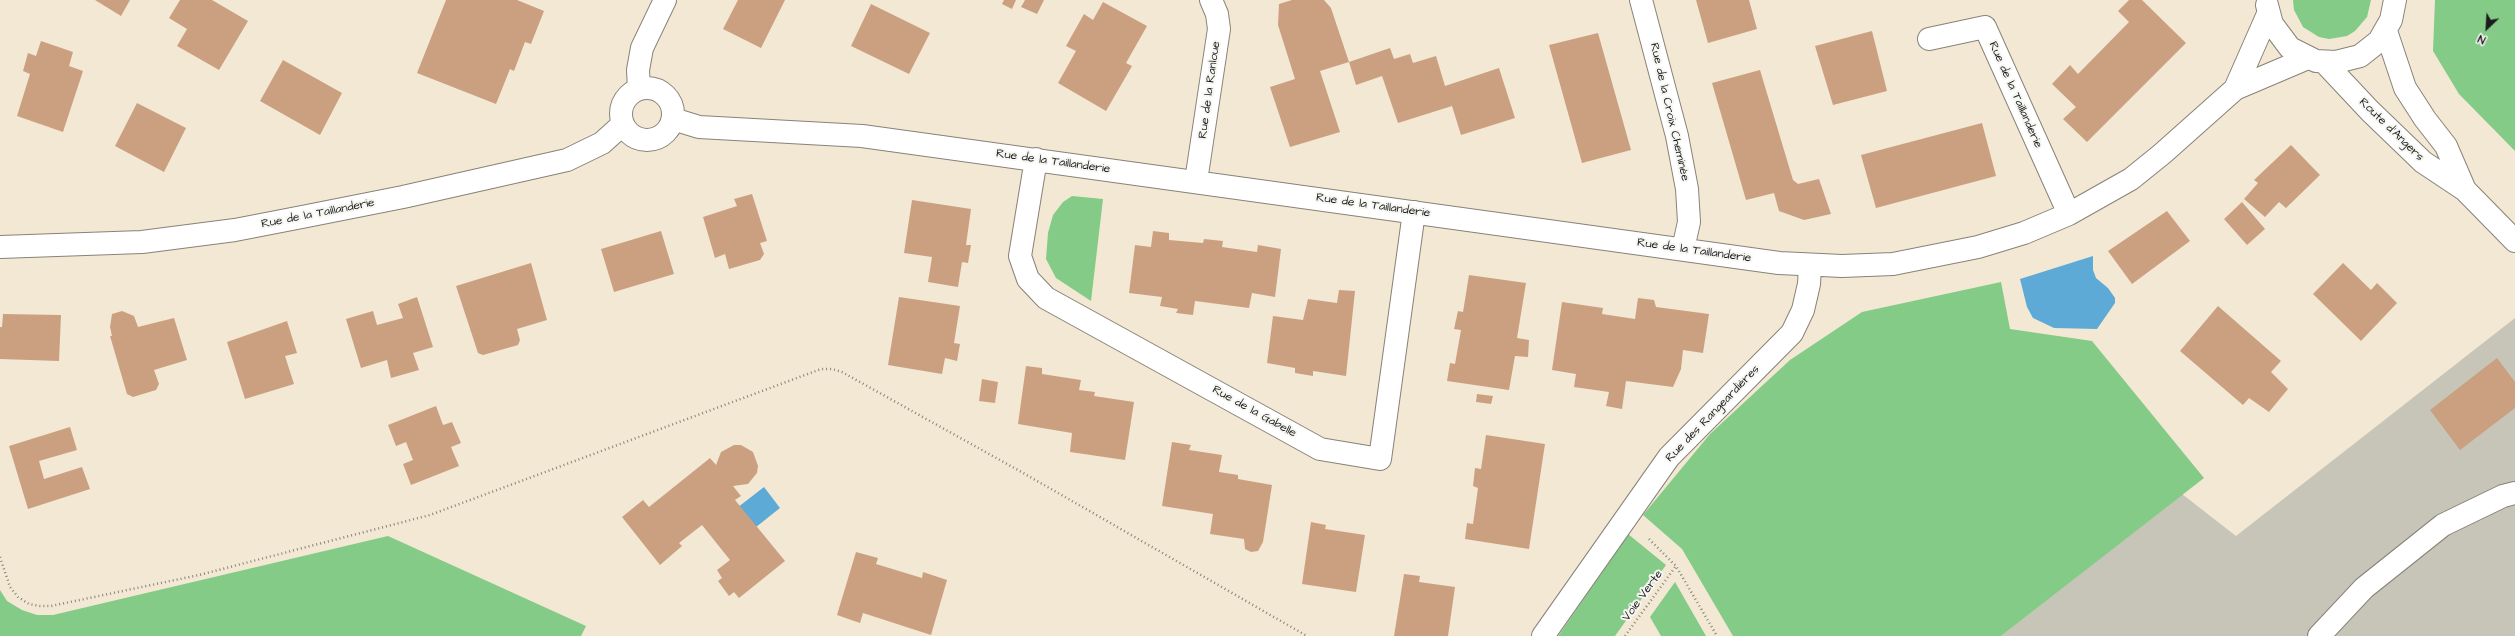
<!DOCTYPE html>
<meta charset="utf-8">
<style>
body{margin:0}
#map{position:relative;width:2515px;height:636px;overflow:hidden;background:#f3e8d4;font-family:"Architects Daughter",sans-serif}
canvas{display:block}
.north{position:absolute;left:2467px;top:8px;width:40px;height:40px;-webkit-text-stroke:3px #f6f6f2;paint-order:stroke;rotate:205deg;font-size:11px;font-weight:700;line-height:16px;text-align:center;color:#1c1c1c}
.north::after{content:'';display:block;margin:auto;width:14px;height:18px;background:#1c1c1c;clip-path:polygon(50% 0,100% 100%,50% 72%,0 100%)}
</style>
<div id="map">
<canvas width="2515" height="636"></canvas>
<div class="north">N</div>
</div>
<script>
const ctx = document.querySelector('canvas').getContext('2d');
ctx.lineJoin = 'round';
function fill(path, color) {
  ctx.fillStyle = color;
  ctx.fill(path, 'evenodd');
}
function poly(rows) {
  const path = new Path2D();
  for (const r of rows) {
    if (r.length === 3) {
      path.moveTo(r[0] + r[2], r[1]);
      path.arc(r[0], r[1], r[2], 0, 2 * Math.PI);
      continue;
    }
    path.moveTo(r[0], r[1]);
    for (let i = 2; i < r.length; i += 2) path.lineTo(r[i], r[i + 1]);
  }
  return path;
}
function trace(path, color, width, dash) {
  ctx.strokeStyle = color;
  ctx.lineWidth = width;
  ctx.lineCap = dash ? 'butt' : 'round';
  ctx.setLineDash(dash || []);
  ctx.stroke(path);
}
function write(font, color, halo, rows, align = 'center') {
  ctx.font = font + ' "Architects Daughter",sans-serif';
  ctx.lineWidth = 4;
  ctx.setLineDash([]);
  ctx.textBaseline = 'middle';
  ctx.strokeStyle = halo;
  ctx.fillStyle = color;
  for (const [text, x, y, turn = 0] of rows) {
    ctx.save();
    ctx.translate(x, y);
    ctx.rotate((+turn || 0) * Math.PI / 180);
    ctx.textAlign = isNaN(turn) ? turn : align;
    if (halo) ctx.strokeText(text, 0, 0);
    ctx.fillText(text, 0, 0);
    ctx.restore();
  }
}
fill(poly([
 [2515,318,2515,636,2001,636,2182,494,2236,536]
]), '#c6c5b8');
fill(poly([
 [2293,0,2371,0,2367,17,2355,31,2347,36,2329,39,2319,37,2303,27,2294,10],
 [2435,0,2515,0,2515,151,2459,94,2433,51],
 [1072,196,1103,199,1091,301,1056,278,1046,259,1048,233,1053,215,1063,202],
 [2001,282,2010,329,2092,341,2204,478,2001,636,1733,636,1682,549,1643,515,1710,434,1790,360,1862,312],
 [1628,534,1666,565,1615,636,1558,636],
 [388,536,586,626,581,636,0,636,0,590,7,601,22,610,37,615,53,615],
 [1675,582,1706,636,1661,636,1650,617]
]), '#83cb86');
fill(poly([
 [2093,256,2093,270,2096,278,2108,288,2115,298,2115,303,2097,329,2054,328,2033,318,2027,307,2020,279],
 [764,487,780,508,741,539,724,518]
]), '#5eaad7');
fill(poly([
 [95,0,130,0,121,16],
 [180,0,212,0,248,21,219,70,177,46,187,29,169,18],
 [446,0,517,0,544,11,531,44,525,42,514,71,510,69,496,104,417,73],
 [738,0,785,0,761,48,723,29],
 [1004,0,1016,0,1012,9,1002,4],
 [1025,0,1044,0,1037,14,1021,7],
 [1292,0,1324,0,1331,8,1349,62,1390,48,1394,59,1410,54,1413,63,1436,56,1445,86,1499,68,1515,118,1461,135,1452,106,1398,123,1382,76,1356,85,1349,62,1320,71,1340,132,1290,147,1270,87,1295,79,1278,25,1279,4],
 [1696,0,1749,0,1757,29,1708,43],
 [2129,0,2142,0,2186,43,2087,142,2063,119,2076,107,2052,84,2070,65,2078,74,2129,22,2118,11],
 [1103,2,1147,26,1126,63,1132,66,1106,111,1058,83,1076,51,1066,46,1084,14,1093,20],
 [871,4,930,33,909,74,851,46],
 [1872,31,1887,91,1833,105,1815,46],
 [1598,33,1631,150,1582,163,1549,45],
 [41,41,73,52,69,66,83,71,63,132,17,116,30,74,23,71,28,53,36,56],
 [283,60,342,93,320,135,260,101],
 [1760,70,1793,180,1798,184,1819,179,1831,214,1804,220,1779,211,1774,193,1746,200,1712,83],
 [137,103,186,128,164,172,115,146],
 [1982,123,1996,176,1876,208,1861,155],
 [2291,145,2320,175,2286,208,2279,202,2265,217,2244,199,2258,183,2254,180],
 [752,194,767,241,760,243,764,254,760,260,729,269,725,254,715,258,703,217,737,206,734,199],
 [912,200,971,209,966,245,971,245,968,263,962,262,958,287,928,282,932,257,904,253],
 [2242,202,2265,229,2247,245,2224,219],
 [2167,211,2190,241,2132,284,2108,251],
 [661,231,674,274,614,292,601,249],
 [1153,231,1169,233,1169,240,1203,243,1204,239,1223,241,1222,247,1257,252,1258,245,1281,249,1275,297,1252,293,1249,308,1195,301,1193,315,1176,313,1178,309,1160,306,1162,297,1129,293,1135,245,1151,247],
 [531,263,547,320,517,329,520,340,518,345,483,355,478,353,456,286],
 [2343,263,2371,290,2377,283,2397,303,2361,341,2313,294],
 [1469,275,1526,283,1517,338,1529,340,1528,357,1515,356,1509,390,1447,381,1450,363,1455,364,1461,330,1454,329,1458,311,1463,312],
 [1339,290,1355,291,1346,376,1313,371,1313,376,1295,373,1295,368,1267,363,1273,316,1303,320,1308,299,1337,303],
 [417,297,433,347,413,353,419,370,391,378,387,360,361,368,346,319,373,311,377,325,403,318,398,304],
 [899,297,960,306,954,343,960,344,957,361,945,358,942,374,888,365],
 [1638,298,1654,300,1656,307,1709,314,1703,353,1683,350,1681,369,1673,387,1626,381,1622,409,1606,406,1609,392,1574,387,1576,374,1552,370,1562,302,1603,308,1602,314,1635,319],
 [2218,306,2281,361,2271,372,2288,389,2269,412,2249,398,2243,405,2180,351],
 [122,311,134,316,138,327,174,318,187,360,154,370,159,384,156,390,133,397,127,394,110,336,112,336,110,327,112,314],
 [3,314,61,315,59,361,0,359,0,327,2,327],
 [287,321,297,353,285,356,294,384,245,399,227,342],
 [2497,358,2515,382,2515,408,2460,450,2430,410],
 [1026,366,1042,368,1042,374,1081,380,1079,390,1095,392,1094,396,1134,402,1125,460,1070,452,1072,433,1018,424],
 [982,379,998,382,995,403,979,401],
 [1477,394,1493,396,1491,404,1476,402],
 [436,406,443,425,452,422,461,443,451,447,459,466,411,485,403,464,413,460,406,442,396,446,388,425],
 [70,427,77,450,39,461,44,479,82,467,90,489,28,509,9,446],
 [1486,435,1545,444,1529,549,1465,539,1467,523,1473,524,1478,488,1473,486,1475,468,1481,469],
 [1172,442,1191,445,1189,450,1222,455,1219,472,1238,475,1238,479,1272,485,1263,542,1258,551,1251,552,1245,549,1244,539,1210,534,1213,514,1162,506],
 [734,445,741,445,753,452,758,466,757,473,748,484,733,486,741,496,735,500,785,561,739,598,734,592,729,596,718,581,722,578,717,570,730,560,702,525,679,543,682,546,660,565,622,517,643,500,649,507,710,458,716,465,721,452],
 [1311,522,1326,525,1325,529,1365,535,1356,592,1302,584],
 [856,552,878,558,876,564,922,578,923,572,947,580,931,635,863,613,860,623,837,615],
 [1404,574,1420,576,1419,582,1455,587,1448,636,1394,636]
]), '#cba081');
const minor = poly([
 [1641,0,1677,136,1687,189,1689,222,1683,249],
 [2267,5,2272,24,2290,48,2316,61,2336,62,2360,56,2379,41,2391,20,2395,0],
 [2386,31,2405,88,2425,119,2446,146,2465,190],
 [1929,39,1985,27,2069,214],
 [2324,62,2370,111,2423,162,2465,190,2515,241],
 [647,114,26],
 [639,89,638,70,642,48,665,0],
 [2235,89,2308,58],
 [673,119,699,127,862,136,1779,263,1842,266,1893,264,1978,247,2024,233,2069,214,2131,179,2162,154,2235,89,2268,14],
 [1036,159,1020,256,1028,279,1046,298,1320,449,1380,459,1414,212],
 [1196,181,1219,29,1217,14,1211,0],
 [0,247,142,242,235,230,302,217,403,197,567,160,602,143,622,125],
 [1543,636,1669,457,1792,333,1803,310,1809,284,1810,266],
 [2319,636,2364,588,2443,525,2503,496,2515,493]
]);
trace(minor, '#888278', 24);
trace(poly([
 [1649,539,1676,566,1717,636],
 [0,557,10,587,18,597,29,604,40,606,51,606,199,575,430,515,821,369,832,369,842,372,1025,474,1307,636],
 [1625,636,1676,566]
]), '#888278', 2.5, [1, 3]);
trace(minor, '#fff', 22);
write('12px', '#1c1c1c', '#f6f6f2', [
 ["Rue de la Ranloue",1210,90,-82],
 ["Rue de la Taillanderie",2015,95,66],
 ["Rue de la Croix Cheminée",1669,112,77],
 ["Route d’Angers",2391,130,44],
 ["Rue de la Taillanderie",1053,162,8],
 ["Rue de la Taillanderie",1373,206,8],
 ["Rue de la Taillanderie",318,214,-11],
 ["Rue de la Taillanderie",1694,251,8],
 ["Rue de la Gabelle",1254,412,29],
 ["Rue des Rangeardières",1713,414,-46],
 ["Voie Verte",1643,596,-54]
]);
</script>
